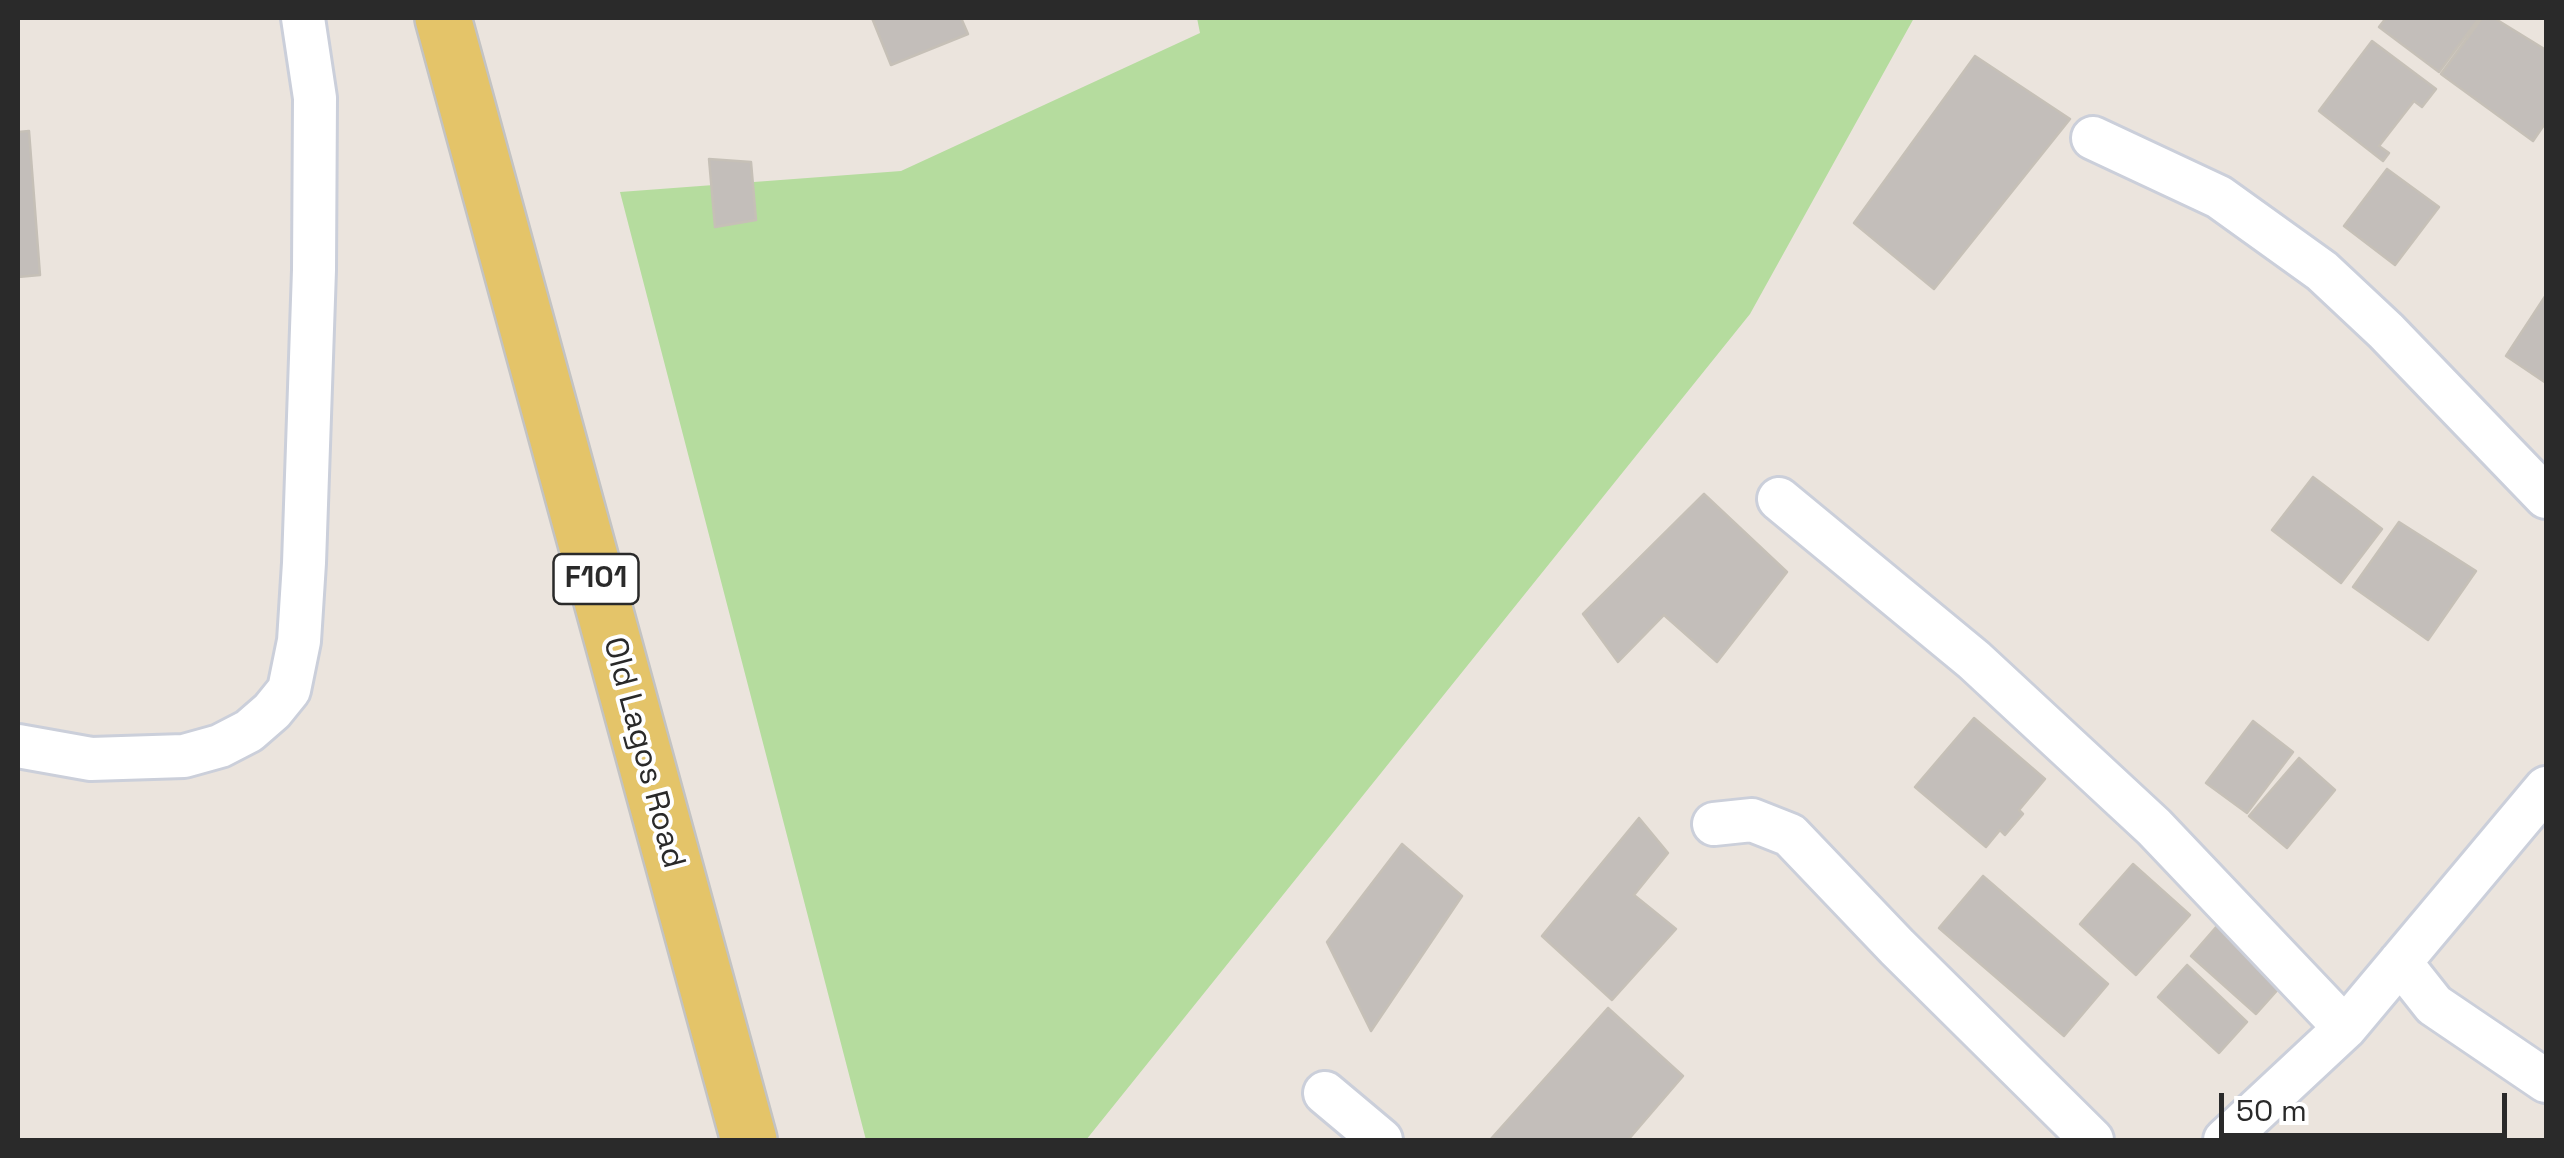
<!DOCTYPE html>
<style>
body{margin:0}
#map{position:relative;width:2564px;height:1158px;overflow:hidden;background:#ebe4dd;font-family:"Space Grotesk",sans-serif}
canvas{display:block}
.frame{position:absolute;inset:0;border:20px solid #2a2a2a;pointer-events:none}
.scale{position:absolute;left:2219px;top:1093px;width:288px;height:45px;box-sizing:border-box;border:5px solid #2a2a2a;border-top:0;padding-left:12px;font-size:30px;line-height:35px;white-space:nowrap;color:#2a2a2a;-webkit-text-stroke:8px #fff;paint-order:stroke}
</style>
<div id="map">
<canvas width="2564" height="1158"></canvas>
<div class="frame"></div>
<div class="scale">50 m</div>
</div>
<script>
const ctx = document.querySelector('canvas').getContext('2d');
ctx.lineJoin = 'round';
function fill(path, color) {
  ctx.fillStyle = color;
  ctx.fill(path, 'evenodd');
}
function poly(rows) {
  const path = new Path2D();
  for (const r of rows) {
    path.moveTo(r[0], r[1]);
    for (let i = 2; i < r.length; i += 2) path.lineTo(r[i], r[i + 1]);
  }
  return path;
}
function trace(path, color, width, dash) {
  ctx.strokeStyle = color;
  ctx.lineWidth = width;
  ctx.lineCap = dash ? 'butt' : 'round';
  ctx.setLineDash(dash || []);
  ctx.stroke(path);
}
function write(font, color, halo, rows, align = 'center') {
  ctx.font = font + ' "Space Grotesk",sans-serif';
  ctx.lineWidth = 8;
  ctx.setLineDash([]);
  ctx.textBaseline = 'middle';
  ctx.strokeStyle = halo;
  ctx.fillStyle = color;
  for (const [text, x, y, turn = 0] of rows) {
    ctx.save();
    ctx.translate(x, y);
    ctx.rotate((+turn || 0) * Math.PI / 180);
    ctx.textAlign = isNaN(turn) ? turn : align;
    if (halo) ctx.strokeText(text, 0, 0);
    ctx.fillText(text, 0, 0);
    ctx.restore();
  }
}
fill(poly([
 [1197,18,1914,18,1750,314,1086,1140,866,1140,620,192,901,171,1200,33]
]), '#b5dc9e');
const building = poly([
 [872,18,961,18,968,34,891,65,872,18],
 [2386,18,2479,18,2439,72,2379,27,2386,18],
 [2482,18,2494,18,2546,50,2546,122,2533,141,2441,74,2482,18],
 [2372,41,2436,89,2422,107,2414,101,2379,146,2389,153,2383,161,2319,111,2372,41],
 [1975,56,2070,119,1934,289,1854,223,1975,56],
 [29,131,40,275,18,277,18,132,29,131],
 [709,159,751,162,756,220,715,227,709,159],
 [2387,169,2439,207,2395,265,2344,226,2387,169],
 [2546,295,2546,383,2506,356,2546,295],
 [2313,477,2382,529,2341,583,2272,530,2313,477],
 [1704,494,1787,572,1717,662,1664,615,1618,662,1583,614,1704,494],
 [2399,522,2476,571,2428,640,2353,587,2399,522],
 [1974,718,2045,779,2019,810,2023,814,2005,835,2000,830,1986,847,1915,787,1974,718],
 [2253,721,2293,752,2247,813,2206,783,2253,721],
 [2299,758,2335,790,2287,848,2249,816,2299,758],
 [1639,818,1668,853,1634,895,1676,929,1612,1000,1542,936,1639,818],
 [1402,844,1462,896,1371,1031,1327,942,1402,844],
 [2133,864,2190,915,2136,975,2080,924,2133,864],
 [1983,876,2108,984,2064,1036,1939,928,1983,876],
 [2224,918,2289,977,2256,1014,2191,956,2224,918],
 [2187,965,2247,1022,2219,1053,2158,997,2187,965],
 [1608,1008,1683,1076,1628,1140,1490,1140,1608,1008]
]);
fill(building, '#c3beba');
trace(building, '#c6c0b7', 2.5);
const minor = poly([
 [2093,138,2219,197,2322,271,2386,331,2546,497],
 [1779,499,1974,660,2154,827,2345,1028],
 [18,746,91,759,184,756,220,746,249,731,272,711,289,690,299,641,304,563,314,270,315,98,303,18],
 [1714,824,1752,820,1790,835,1897,947,2092,1140],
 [2400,962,2434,1005,2546,1081],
 [1325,1093,1381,1140],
 [2225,1140,2345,1028,2546,788]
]);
const primary = poly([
 [443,18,749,1140]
]);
trace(minor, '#cbcfda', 48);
trace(primary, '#c3c3c3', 60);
trace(minor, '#fff', 42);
trace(primary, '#e4c469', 55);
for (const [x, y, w] of [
 [596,579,85]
]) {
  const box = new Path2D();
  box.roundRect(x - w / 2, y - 25, w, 50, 8);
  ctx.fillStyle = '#fff';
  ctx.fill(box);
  trace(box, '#2a2a2a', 2.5);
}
write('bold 30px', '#2a2a2a', null, [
 ["F101",596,579]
]);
write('32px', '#2a2a2a', '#fff', [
 ["Old Lagos Road",643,753,75]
]);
</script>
